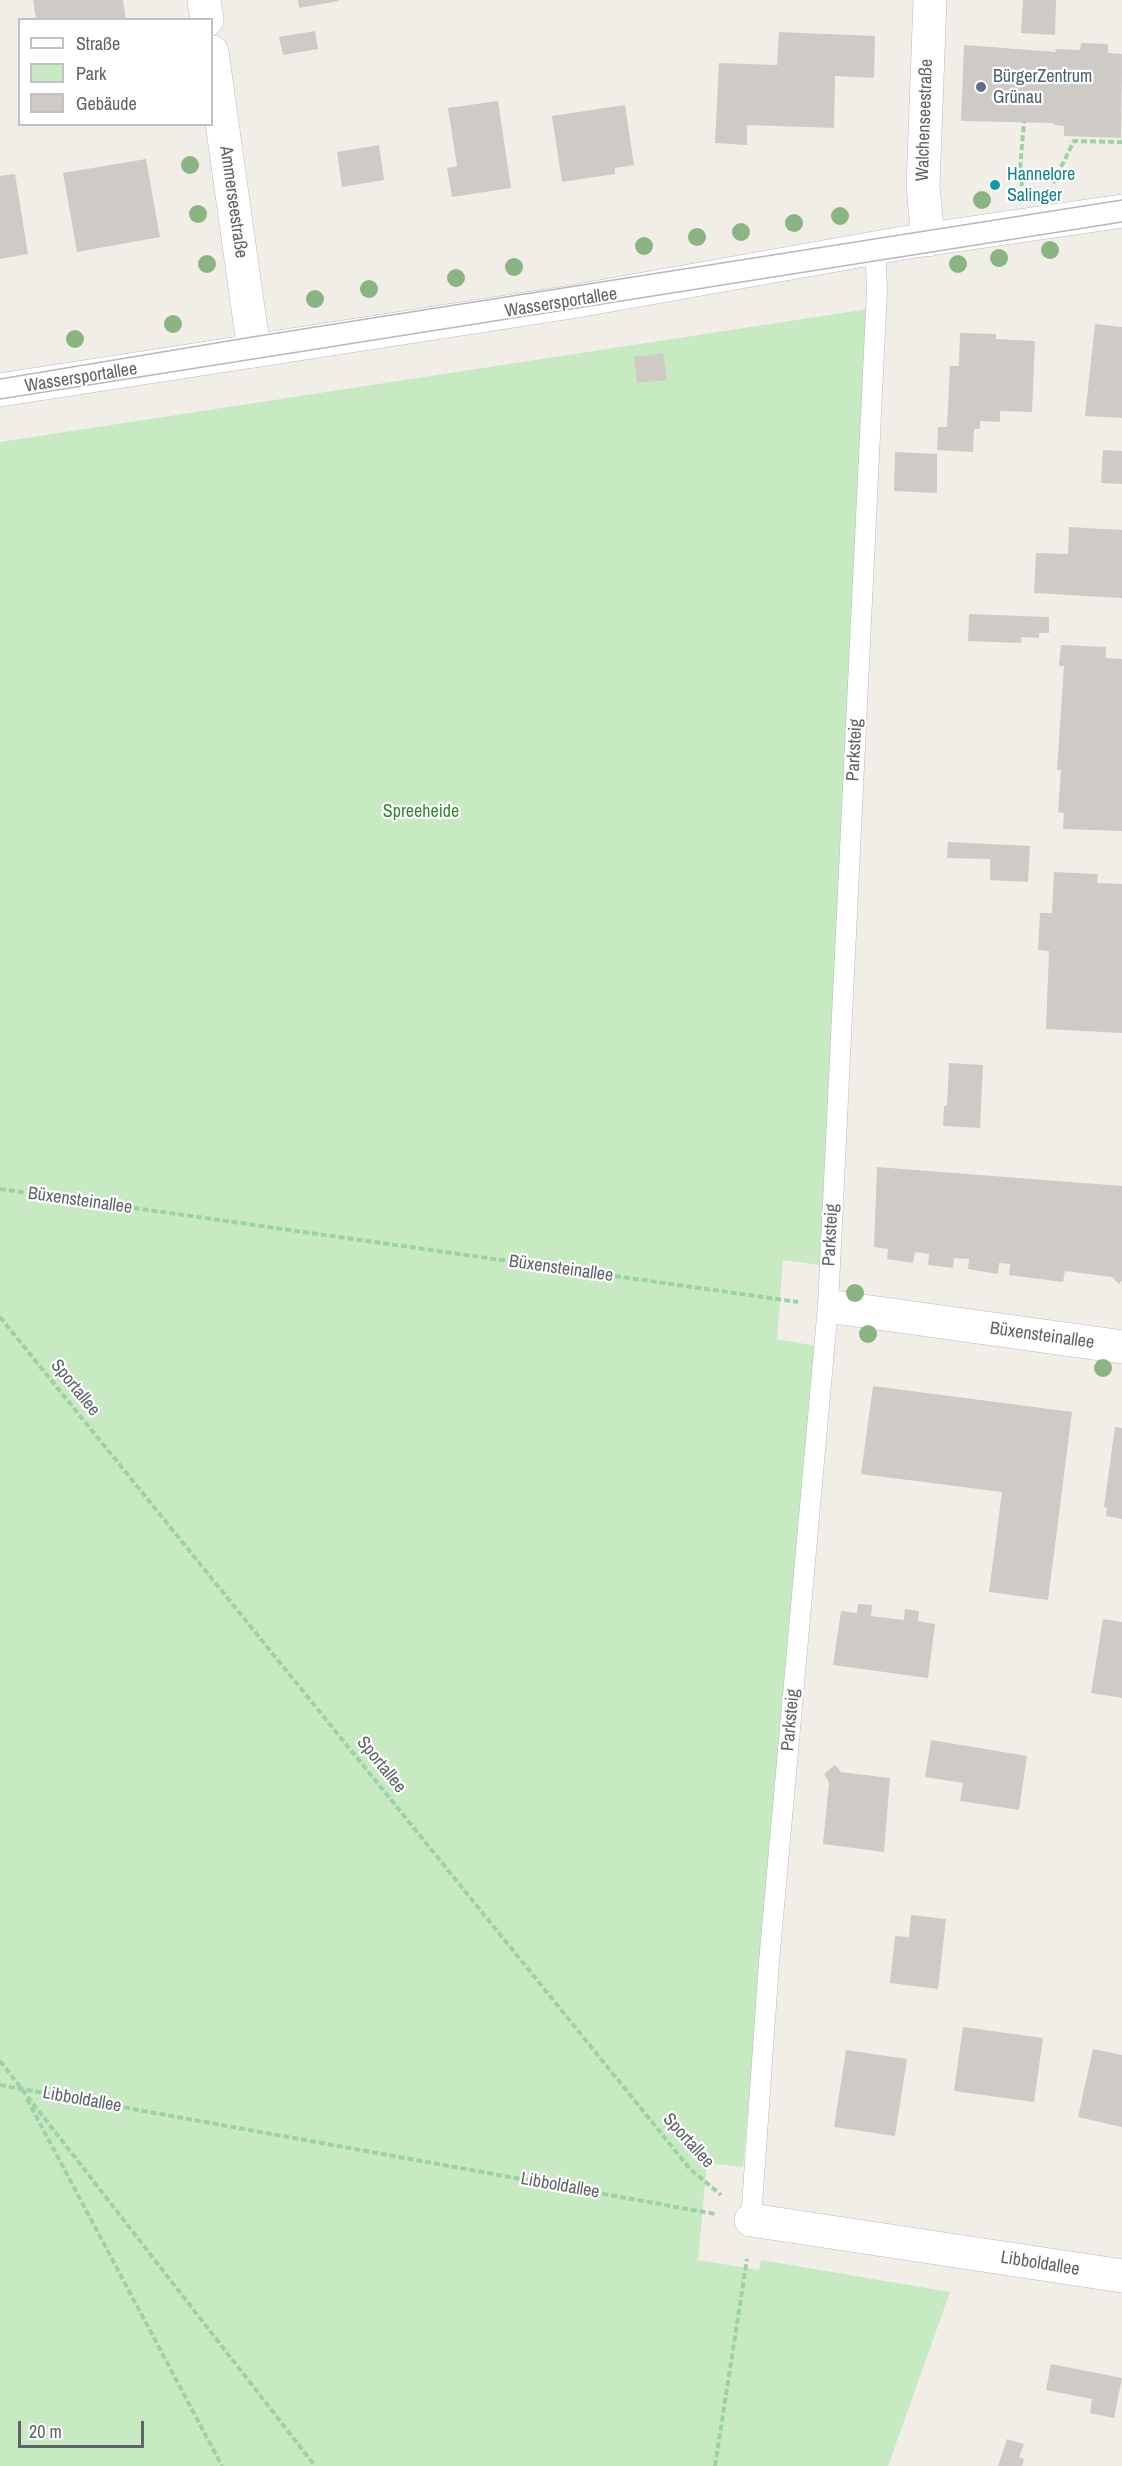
<!DOCTYPE html>
<meta charset="utf-8">
<style>
body{margin:0}
#map{position:relative;width:1122px;height:2466px;overflow:hidden;background:#f1eee7;font-family:"Archivo Narrow",sans-serif}
canvas{display:block}
.legend{position:absolute;left:18px;top:18px;width:195px;height:108px;box-sizing:border-box;background:#fff;border:2px solid #bfc1c3;margin:0;padding:8px 10px;list-style:none;font-size:18px;color:#5e6468}
.legend li{display:flex;align-items:center;gap:12px;height:30px}
.legend b{width:30px;border:2px solid #bfc1c3}
.scale{position:absolute;left:18px;top:2421px;width:126px;height:27px;box-sizing:border-box;border:3px solid #5e6468;border-top:0;padding-left:8px;font-size:18px;line-height:21px;white-space:nowrap;color:#5e6468;-webkit-text-stroke:4px #fff;paint-order:stroke}
</style>
<div id="map">
<canvas width="1122" height="2466"></canvas>
<ul class="legend">
<li><b style="height:8px;background:#fff"></b>Straße</li>
<li><b style="height:16px;background:#c7eac3"></b>Park</li>
<li><b style="height:16px;background:#cecbc6"></b>Gebäude</li>
</ul>
<div class="scale">20 m</div>
</div>
<script>
const ctx = document.querySelector('canvas').getContext('2d');
ctx.lineJoin = 'round';
function fill(path, color) {
  ctx.fillStyle = color;
  ctx.fill(path, 'evenodd');
}
function poly(rows) {
  const path = new Path2D();
  for (const r of rows) {
    path.moveTo(r[0], r[1]);
    for (let i = 2; i < r.length; i += 2) path.lineTo(r[i], r[i + 1]);
  }
  return path;
}
function trace(path, color, width, dash) {
  ctx.strokeStyle = color;
  ctx.lineWidth = width;
  ctx.lineCap = dash ? 'butt' : 'round';
  ctx.setLineDash(dash || []);
  ctx.stroke(path);
}
function write(font, color, halo, rows, align = 'center') {
  ctx.font = font + ' "Archivo Narrow",sans-serif';
  ctx.lineWidth = 4.5;
  ctx.setLineDash([]);
  ctx.textBaseline = 'middle';
  ctx.strokeStyle = halo;
  ctx.fillStyle = color;
  for (const [text, x, y, turn = 0] of rows) {
    ctx.save();
    ctx.translate(x, y);
    ctx.rotate((+turn || 0) * Math.PI / 180);
    ctx.textAlign = isNaN(turn) ? turn : align;
    if (halo) ctx.strokeText(text, 0, 0);
    ctx.fillText(text, 0, 0);
    ctx.restore();
  }
}
fill(poly([
 [868,309,820,1265,783,1260,777,1339,816,1346,743,2167,707,2163,698,2260,759,2270,761,2260,950,2292,888,2466,0,2466,0,442]
]), '#c7eac3');
fill(poly([
 [33,0,123,0,126,20,36,20],
 [298,0,339,0,339,1,299,8],
 [1023,0,1056,0,1055,35,1021,33],
 [315,31,318,49,283,55,279,37],
 [779,32,875,36,874,78,835,76,834,128,747,125,747,145,715,143,719,63,777,65],
 [1081,43,1108,44,1108,53,1122,54,1121,138,1064,136,1064,126,1054,125,1054,123,961,121,964,45,1056,52,1055,49,1080,50],
 [498,101,511,188,452,197,447,168,457,166,448,108],
 [625,105,634,165,615,168,615,174,562,182,552,116],
 [379,145,384,180,342,187,337,152],
 [146,159,160,237,77,252,63,173],
 [15,174,28,254,0,259,0,176],
 [1095,324,1122,327,1122,418,1085,416],
 [960,333,996,334,996,339,1035,341,1032,412,1000,411,1000,422,980,421,980,429,974,429,973,452,937,450,938,427,947,427,950,366,959,366],
 [663,353,667,380,637,383,634,357],
 [1103,450,1122,451,1122,484,1101,483],
 [895,452,937,454,937,493,894,491],
 [1069,527,1122,530,1122,598,1034,593,1036,553,1068,554],
 [969,614,1049,617,1049,633,1039,633,1039,638,1021,637,1021,643,968,641],
 [1061,645,1106,647,1106,658,1122,659,1122,831,1063,829,1064,813,1058,812,1061,770,1057,770,1064,666,1059,666],
 [948,842,1030,846,1028,882,990,880,990,859,947,858],
 [1054,872,1098,874,1097,883,1122,884,1122,1033,1046,1029,1049,951,1038,950,1040,913,1052,913],
 [949,1063,983,1065,980,1128,943,1126,944,1106,947,1106],
 [877,1167,1122,1186,1122,1281,1119,1284,1112,1277,1065,1271,1063,1282,1009,1275,1010,1264,999,1263,998,1274,968,1269,969,1259,954,1258,953,1268,928,1265,929,1254,915,1252,913,1263,887,1259,888,1249,874,1247],
 [873,1386,1072,1412,1048,1600,989,1592,1002,1492,861,1474],
 [1115,1427,1122,1428,1122,1519,1106,1516,1107,1508,1104,1507],
 [858,1604,872,1605,871,1616,904,1620,905,1609,919,1611,918,1621,935,1624,928,1678,833,1665,841,1611,857,1613],
 [1103,1619,1122,1622,1122,1698,1091,1693],
 [931,1740,1027,1756,1019,1810,960,1801,963,1783,925,1777],
 [835,1765,841,1772,890,1778,884,1852,823,1844,829,1782,824,1774],
 [911,1915,946,1919,938,1989,890,1983,895,1936,909,1937],
 [963,2027,1043,2038,1034,2102,954,2091],
 [1093,2049,1122,2055,1122,2127,1078,2117],
 [846,2050,907,2059,895,2136,834,2127],
 [1051,2364,1122,2378,1114,2418,1090,2413,1092,2399,1046,2390],
 [1007,2439,1024,2444,1019,2457,1024,2459,1022,2466,998,2466]
]), '#cecbc6');
const lane = poly([
 [751,2220,769,1962,828,1306,877,290,875,248]
]);
const street = poly([
 [204,0,207,20],
 [212,52,254,351],
 [928,240,923,186,930,0],
 [834,1307,1122,1347],
 [751,2220,1122,2276]
]);
const secondary = poly([
 [0,390,571,302,909,242,1122,211]
]);
trace(lane, '#b7babe', 21);
trace(street, '#b7babe', 34);
trace(secondary, '#b5bbbf', 34);
trace(poly([
 [1053,183,1074,141,1122,142],
 [1022,186,1020,170,1024,121],
 [0,1189,798,1302],
 [0,1317,690,2169,721,2195],
 [0,2061,315,2466],
 [0,2085,715,2214],
 [27,2099,222,2466],
 [715,2466,747,2259]
]), '#9ed1a5', 4, [6, 3]);
trace(lane, '#fff', 20);
trace(street, '#fff', 33);
trace(secondary, '#fff', 33);
trace(poly([
 [0,379,252,337,1122,200],
 [0,399,1122,222]
]), '#b6b7b8', 1.5);
ctx.fillStyle = '#8ab582';
for (const [x, y] of [
 [190,165],
 [982,200],
 [198,214],
 [840,216],
 [794,223],
 [741,232],
 [697,237],
 [644,246],
 [1050,250],
 [999,258],
 [207,264],
 [958,264],
 [514,267],
 [456,278],
 [369,289],
 [315,299],
 [173,324],
 [75,339],
 [855,1293],
 [868,1334],
 [1103,1368]
]) {
  ctx.beginPath();
  ctx.arc(x, y, 9, 0, 2 * Math.PI);
  ctx.fill();
}
for (const [x, y, r, color] of [
 [981,87,6,"#5c6f8a"],
 [995,185,6,"#0f9aa8"]
]) {
  const dot = new Path2D();
  dot.arc(x, y, r, 0, 2 * Math.PI);
  ctx.fillStyle = color;
  ctx.fill(dot);
  trace(dot, '#fff', 2);
}
write('18px', '#4e5e75', '#fff', [
 ["BürgerZentrum",993,77],
 ["Grünau",993,98]
], 'left');
write('18px', '#5e6468', '#fff', [
 ["Walchenseestraße",925,120,-88],
 ["Ammerseestraße",233,202,82],
 ["Wassersportallee",561,303,-9],
 ["Wassersportallee",81,378,-9],
 ["Parksteig",855,750,-87],
 ["Büxensteinallee",80,1201,8],
 ["Parksteig",831,1235,-87],
 ["Büxensteinallee",561,1269,8],
 ["Büxensteinallee",1042,1336,8],
 ["Sportallee",75,1388,51],
 ["Parksteig",791,1720,-85],
 ["Sportallee",381,1765,51],
 ["Libboldallee",82,2100,10],
 ["Sportallee",688,2141,48],
 ["Libboldallee",560,2186,10],
 ["Libboldallee",1040,2264,9]
]);
write('18px', '#0d838f', '#fff', [
 ["Hannelore",1007,175],
 ["Salinger",1007,196]
], 'left');
write('18px', '#368630', '#fff', [
 ["Spreeheide",421,812]
]);
</script>
